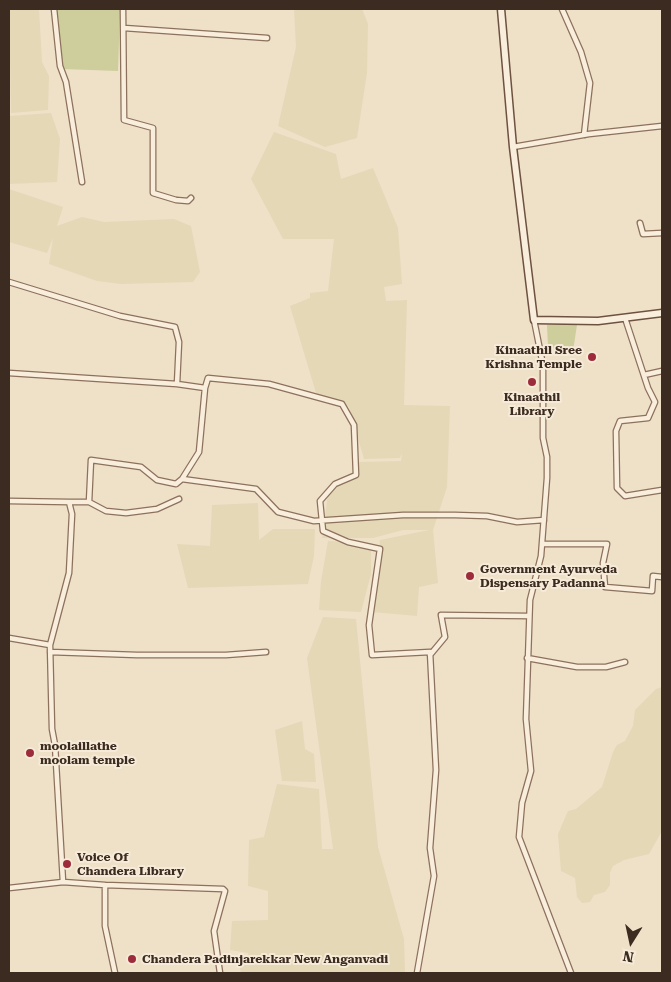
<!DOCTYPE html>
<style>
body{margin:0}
#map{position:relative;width:671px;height:982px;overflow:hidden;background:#efe0c8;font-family:"Roboto Serif",serif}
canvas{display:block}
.frame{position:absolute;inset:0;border:10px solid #3c2b20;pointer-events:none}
.north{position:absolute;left:606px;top:917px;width:50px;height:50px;-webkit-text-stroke:4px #f6ebd8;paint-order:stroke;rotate:190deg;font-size:14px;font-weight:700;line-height:20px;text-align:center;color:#3c2b20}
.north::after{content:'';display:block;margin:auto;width:18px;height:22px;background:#3c2b20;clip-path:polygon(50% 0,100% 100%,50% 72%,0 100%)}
</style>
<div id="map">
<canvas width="671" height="982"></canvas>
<div class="frame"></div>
<div class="north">N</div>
</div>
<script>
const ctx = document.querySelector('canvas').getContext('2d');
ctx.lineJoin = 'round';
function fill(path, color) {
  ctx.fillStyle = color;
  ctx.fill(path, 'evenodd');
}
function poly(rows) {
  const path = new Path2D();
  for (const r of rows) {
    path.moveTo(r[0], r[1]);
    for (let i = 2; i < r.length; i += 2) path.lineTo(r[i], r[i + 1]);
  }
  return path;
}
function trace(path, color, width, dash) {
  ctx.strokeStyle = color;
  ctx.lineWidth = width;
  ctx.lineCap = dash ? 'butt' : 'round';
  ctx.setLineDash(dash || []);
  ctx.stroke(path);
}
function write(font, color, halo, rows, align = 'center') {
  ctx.font = font + ' "Roboto Serif",serif';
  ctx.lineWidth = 4;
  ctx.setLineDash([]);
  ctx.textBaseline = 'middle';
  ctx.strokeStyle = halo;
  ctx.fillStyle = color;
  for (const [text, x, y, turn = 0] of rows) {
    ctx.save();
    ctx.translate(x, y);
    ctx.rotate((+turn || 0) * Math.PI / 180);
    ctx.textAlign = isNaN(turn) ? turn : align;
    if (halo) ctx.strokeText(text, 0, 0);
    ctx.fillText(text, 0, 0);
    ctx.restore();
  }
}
fill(poly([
 [9,9,39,9,42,62,49,76,48,110,11,113],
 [294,9,362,9,368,24,367,73,357,138,325,147,278,126,296,47],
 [51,113,60,139,57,182,9,184,10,116],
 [274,132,336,154,341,179,373,168,398,228,402,284,384,287,386,301,407,300,404,405,450,406,447,487,433,530,438,583,419,587,417,616,372,612,380,540,429,530,403,530,373,538,322,538,329,487,356,475,359,462,401,461,402,453,400,458,364,459,349,407,316,393,290,306,310,298,310,293,328,291,334,239,283,239,251,179],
 [9,189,63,207,57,226,82,217,104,222,174,219,191,226,200,272,193,282,121,284,97,281,49,264,53,238,47,253,9,242],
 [258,503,259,540,273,529,315,529,314,556,308,584,188,588,177,544,210,546,212,505],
 [328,541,371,543,371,574,361,612,319,610,321,581],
 [323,617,356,619,378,847,404,939,405,973,241,973,239,964,250,963,248,953,230,950,232,921,268,920,268,891,248,886,249,840,264,837,277,784,319,789,322,849,333,849,307,658],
 [662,687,662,831,649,854,624,860,613,866,610,873,610,885,605,892,594,895,590,902,582,903,577,897,575,878,561,871,558,834,568,811,576,809,602,787,613,752,617,745,625,741,633,726,635,710,656,689],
 [302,721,305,749,314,754,316,782,282,781,275,730]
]), '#e5d8b6');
fill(poly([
 [55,9,120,9,118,71,62,69],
 [562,324,577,325,573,351,548,347,547,325]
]), '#cdce9c');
const street = poly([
 [54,9,60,66,66,82,82,182],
 [123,9,124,120,153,128,153,193,176,200,188,201,191,198],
 [562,9,581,52,590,83,584,135],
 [124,28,267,38],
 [513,147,589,134,662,126],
 [640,223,643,234,662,233],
 [9,282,120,316,175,327,179,342,177,384,205,388,199,452,182,479,176,484,157,480,141,467,91,460,89,502,69,502],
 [625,318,648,388,655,402,648,418,620,421,616,431,617,488,625,496,662,490],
 [534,320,543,365,543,438,547,457,547,478,541,556,530,600,526,719,531,771,522,803,519,837,571,973],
 [9,373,177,384],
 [644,375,662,371],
 [205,388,208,378,269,384,342,404,354,425,356,475,335,484,320,501,323,531,348,542,380,549,369,625,372,655,430,652,436,770,430,848,434,876,417,973],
 [182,479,256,489,278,512,314,521,403,515,455,515,487,516,517,522,544,520],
 [9,501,69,502,72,514,69,573,50,645,52,729,55,745,63,882,105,885,105,926,115,973],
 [89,502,106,511,126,513,157,509,179,499],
 [542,544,607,544,603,563,605,587,652,591,653,576,662,577],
 [9,638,50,645],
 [50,652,137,655,226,655,266,652],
 [430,655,445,637,441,615,529,616],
 [527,658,577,667,606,667,625,662],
 [105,885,223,889,225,891,214,931,220,973],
 [9,888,63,882]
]);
const secondary = poly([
 [501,9,513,147,534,320,598,321,662,313]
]);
trace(street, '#8c715d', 7);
trace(secondary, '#6e5240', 9);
trace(street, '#f9eedc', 4.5);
trace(secondary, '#f9eedc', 6);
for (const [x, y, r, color] of [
 [592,357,5,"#9c2c39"],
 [532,382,5,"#9c2c39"],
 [470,576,5,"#9c2c39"],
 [30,753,5,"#9c2c39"],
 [67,864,5,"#9c2c39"],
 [132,959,5,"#9c2c39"]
]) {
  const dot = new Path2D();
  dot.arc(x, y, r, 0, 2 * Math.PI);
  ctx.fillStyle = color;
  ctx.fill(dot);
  trace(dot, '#f6ebd8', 2);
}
write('bold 12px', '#3c2b20', '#f6ebd8', [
 ["Kinaathil Sree",582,350,"right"],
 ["Krishna Temple",582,364,"right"],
 ["Kinaathil",532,397,"center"],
 ["Library",532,411,"center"],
 ["Government Ayurveda",480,569],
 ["Dispensary Padanna",480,583],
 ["moolaillathe",40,746],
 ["moolam temple",40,760],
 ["Voice Of",77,857],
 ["Chandera Library",77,871],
 ["Chandera Padinjarekkar New Anganvadi",142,959]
], 'left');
</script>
